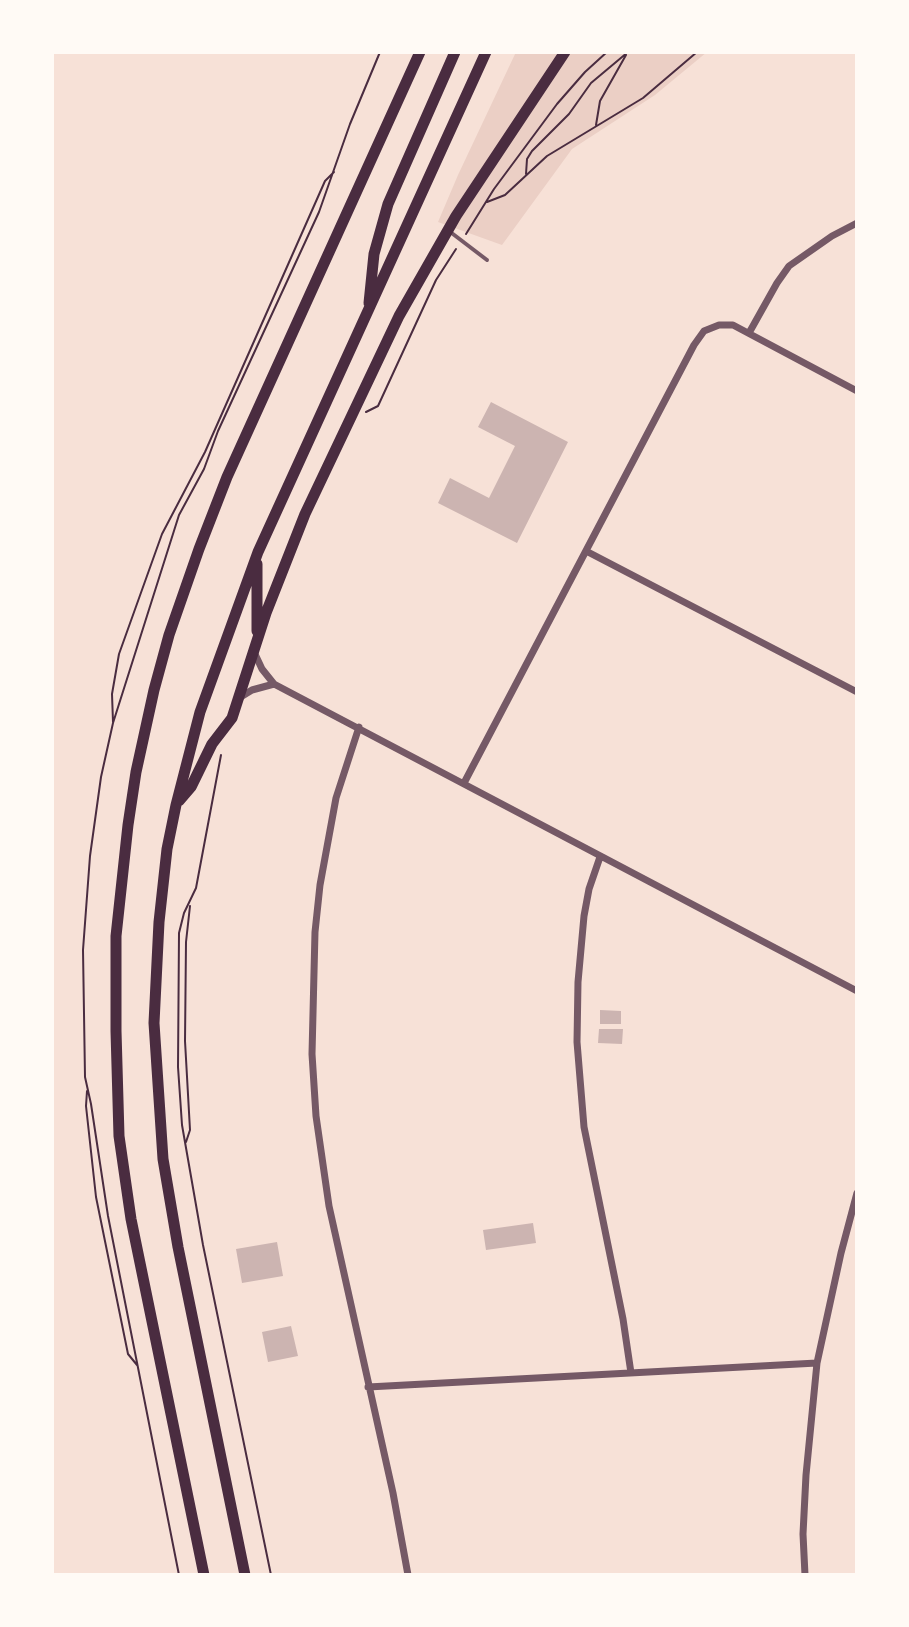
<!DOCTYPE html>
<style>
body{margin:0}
#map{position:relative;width:909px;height:1627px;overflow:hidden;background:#f7e1d7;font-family:"Exo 2",sans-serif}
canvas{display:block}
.frame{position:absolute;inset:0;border:54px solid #fffaf5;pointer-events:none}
</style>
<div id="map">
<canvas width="909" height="1627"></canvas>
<div class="frame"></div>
</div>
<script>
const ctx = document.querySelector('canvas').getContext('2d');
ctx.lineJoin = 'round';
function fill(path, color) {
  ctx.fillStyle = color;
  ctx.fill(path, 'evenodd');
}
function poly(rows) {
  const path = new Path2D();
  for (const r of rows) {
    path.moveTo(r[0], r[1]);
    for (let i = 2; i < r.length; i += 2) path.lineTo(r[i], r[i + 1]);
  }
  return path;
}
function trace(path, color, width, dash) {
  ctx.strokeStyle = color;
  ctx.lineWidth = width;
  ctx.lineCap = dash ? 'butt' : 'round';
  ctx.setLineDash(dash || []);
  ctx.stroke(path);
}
fill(poly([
 [516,52,707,52,655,95,572,149,502,245,438,222,458,175]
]), '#ebcfc5');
fill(poly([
 [491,402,568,442,517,543,438,503,450,478,489,498,515,446,478,427],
 [600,1010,621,1011,621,1024,600,1024],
 [599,1029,623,1029,622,1044,598,1043],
 [533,1223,536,1243,486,1250,483,1230],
 [277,1242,283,1276,242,1283,236,1249],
 [291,1326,298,1356,268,1362,262,1332]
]), '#ccb4b1');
trace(poly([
 [596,125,600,101,626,55],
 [526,174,527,159,532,151,569,114,591,83,628,52],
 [487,202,505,195,547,156,643,98,697,52],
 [466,234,494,189,557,104,585,72,607,52],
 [366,412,378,406,436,280,456,249],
 [113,722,112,694,119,654,162,534,205,452,325,181,334,172],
 [221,755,196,888,184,913,179,933,178,1067,182,1125,203,1245,271,1575],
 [87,1091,86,1106,96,1197,128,1354,137,1365],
 [186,1142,190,1130,185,1041,186,942,190,906],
 [179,1575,108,1216,91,1104,85,1077,83,950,90,856,101,777,113,723,179,515,204,469,218,431,319,212,350,124,380,52]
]), '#4a2c40', 2);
trace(poly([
 [449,231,487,260]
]), '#755966', 4);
trace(poly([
 [749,333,777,283,789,266,832,236,857,223],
 [586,551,857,692],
 [254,652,262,669,274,684,857,991],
 [239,698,252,690,274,684],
 [359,727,336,798,320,885,315,932,312,1054,316,1116,329,1206,393,1493,408,1575],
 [464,783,694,345,704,331,719,325,733,325,857,391],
 [600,857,589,889,584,916,578,982,577,1042,584,1127,623,1319,631,1373],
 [368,1387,817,1363],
 [805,1575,803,1534,806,1475,817,1363,841,1253,857,1193]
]), '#755966', 7);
trace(poly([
 [369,303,374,254,388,204,455,52],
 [257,564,257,631],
 [179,801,191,787,212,744,232,718,266,613,305,514,399,316,456,216,565,52],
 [204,1575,131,1219,119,1136,116,1031,116,936,128,825,136,772,154,690,169,635,199,549,227,477,420,52],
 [245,1575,178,1247,163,1159,154,1023,159,922,167,849,176,805,200,712,258,552,486,52]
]), '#4a2c40', 11);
</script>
